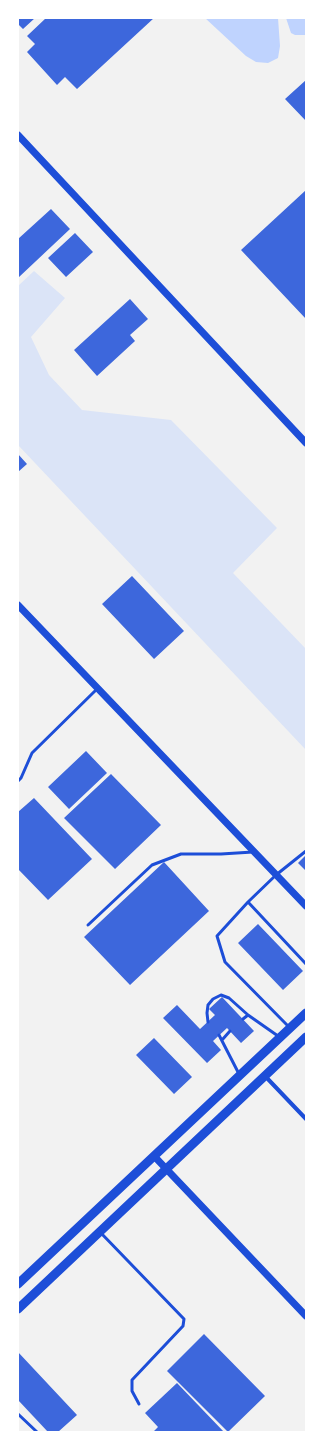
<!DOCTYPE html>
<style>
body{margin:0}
#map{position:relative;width:324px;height:1450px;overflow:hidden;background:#f2f2f2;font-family:Roboto,sans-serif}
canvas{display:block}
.frame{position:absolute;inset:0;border:19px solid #fff;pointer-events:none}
</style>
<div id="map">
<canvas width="324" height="1450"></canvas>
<div class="frame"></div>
</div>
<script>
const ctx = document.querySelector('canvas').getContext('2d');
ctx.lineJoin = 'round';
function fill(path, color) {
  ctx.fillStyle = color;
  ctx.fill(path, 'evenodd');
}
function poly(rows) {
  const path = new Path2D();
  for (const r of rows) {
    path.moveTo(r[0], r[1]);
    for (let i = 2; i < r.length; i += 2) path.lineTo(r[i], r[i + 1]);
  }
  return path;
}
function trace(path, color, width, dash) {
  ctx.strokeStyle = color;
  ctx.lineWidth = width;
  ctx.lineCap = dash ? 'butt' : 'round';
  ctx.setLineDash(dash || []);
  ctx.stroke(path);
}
fill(poly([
 [34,271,65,298,31,337,49,375,82,410,171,420,277,528,233,573,306,649,306,750,18,445,18,286]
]), '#dbe4f7');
fill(poly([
 [205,18,278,18,280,46,278,58,268,63,256,62,246,56],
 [286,18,306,18,306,35,295,35,291,33]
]), '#bfd3fe');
fill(poly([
 [18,18,35,18,23,29,18,24],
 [46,18,154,18,77,89,65,77,57,85,27,52,35,44,27,36],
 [306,80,306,121,285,99],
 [306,190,306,319,241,250],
 [51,209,70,229,18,278,18,239],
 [75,233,93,252,66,277,48,258],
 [130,299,148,319,130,335,135,341,97,376,74,350],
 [18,454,27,464,18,472],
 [132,576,184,631,154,659,102,604],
 [86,751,107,773,69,809,48,787],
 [111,774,161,825,115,869,64,818],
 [34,798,92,859,48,900,18,869,18,812],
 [306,855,306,871,298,863],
 [164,862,209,911,130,985,84,937],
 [258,924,303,971,283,990,238,943],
 [222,997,254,1031,241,1043,227,1028,213,1041,221,1050,207,1063,163,1018,177,1005,200,1029,215,1015,209,1009],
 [154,1038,192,1077,174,1094,136,1055],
 [204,1334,265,1396,228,1432,167,1371],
 [18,1352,77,1415,58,1432,48,1432,18,1400],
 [177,1383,224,1432,153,1432,158,1427,145,1413]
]), '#3d67dc');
trace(poly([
 [18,781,21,778,32,753,97,689],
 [306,851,276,875,248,902,306,964],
 [248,902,217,936,225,962,289,1027],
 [88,925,152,865,181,854,221,854,253,852],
 [243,1019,248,1015],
 [208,1022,207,1013,208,1005,213,999,221,995,229,998,248,1015,278,1036],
 [219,1035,239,1074],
 [222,1040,230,1031],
 [100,1232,184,1319,183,1326,132,1380,132,1391,139,1404],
 [18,1414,37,1432]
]), '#1d4ed8', 3);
trace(poly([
 [265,1076,306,1119]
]), '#1d4ed8', 4);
trace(poly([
 [18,135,306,443],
 [18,605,306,906],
 [154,1156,306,1316]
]), '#1d4ed8', 7);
trace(poly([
 [18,1284,306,1013],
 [18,1309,306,1037]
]), '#1d4ed8', 9);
</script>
